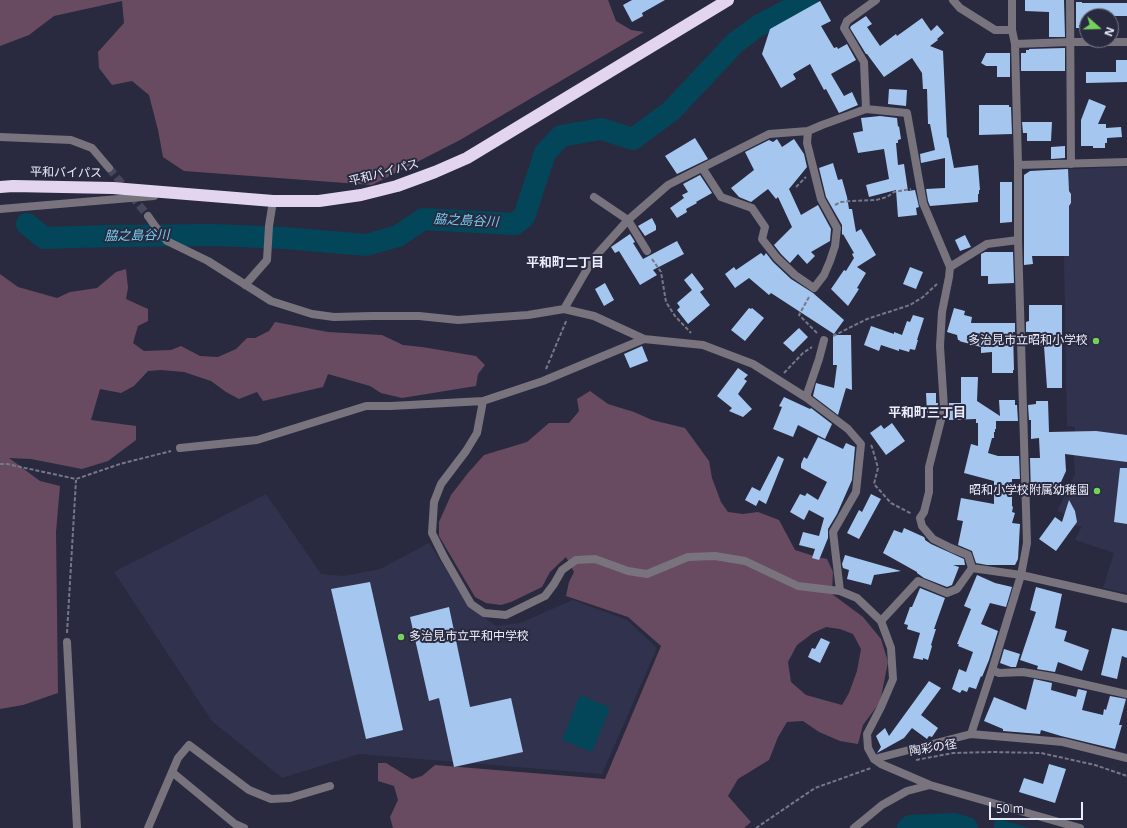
<!DOCTYPE html>
<meta charset="utf-8">
<style>
body{margin:0}
#map{position:relative;width:1127px;height:828px;overflow:hidden;background:#292a3f;font-family:"Open Sans",sans-serif}
canvas{display:block}
.north{position:absolute;left:1079px;top:8px;width:40px;height:40px;box-sizing:border-box;background:#292a3f;border:1px solid #77788b;border-radius:50%;rotate:110deg;font-size:11px;font-weight:700;line-height:16px;text-align:center;color:#ecedfc}
.north::after{content:'';display:block;margin:auto;width:14px;height:18px;background:#74d25c;clip-path:polygon(50% 0,100% 100%,50% 72%,0 100%)}
.scale{position:absolute;left:989px;top:802px;width:94px;height:18px;box-sizing:border-box;border:2px solid #ecedfc;border-top:0;padding-left:5px;font-size:12px;line-height:14px;white-space:nowrap;color:#ecedfc;-webkit-text-stroke:3px #292a3f;paint-order:stroke}
</style>
<div id="map">
<canvas width="1127" height="828"></canvas>
<div class="north">N</div>
<div class="scale">50 m</div>
</div>
<script>
const ctx = document.querySelector('canvas').getContext('2d');
ctx.lineJoin = 'round';
function fill(path, color) {
  ctx.fillStyle = color;
  ctx.fill(path, 'evenodd');
}
function poly(rows) {
  const path = new Path2D();
  for (const r of rows) {
    path.moveTo(r[0], r[1]);
    for (let i = 2; i < r.length; i += 2) path.lineTo(r[i], r[i + 1]);
  }
  return path;
}
function trace(path, color, width, dash) {
  ctx.strokeStyle = color;
  ctx.lineWidth = width;
  ctx.lineCap = dash ? 'butt' : 'round';
  ctx.setLineDash(dash || []);
  ctx.stroke(path);
}
function write(font, color, halo, rows, align = 'center') {
  ctx.font = font + ' "Open Sans","Noto Sans JP",sans-serif';
  ctx.lineWidth = 4;
  ctx.setLineDash([]);
  ctx.textBaseline = 'middle';
  ctx.strokeStyle = halo;
  ctx.fillStyle = color;
  for (const [text, x, y, turn = 0] of rows) {
    ctx.save();
    ctx.translate(x, y);
    ctx.rotate((+turn || 0) * Math.PI / 180);
    ctx.textAlign = isNaN(turn) ? turn : align;
    if (halo) ctx.strokeText(text, 0, 0);
    ctx.fillText(text, 0, 0);
    ctx.restore();
  }
}
fill(poly([
 [1127,167,1127,593,1103,588,1114,553,1075,540,1082,526,1071,526,1070,516,1057,511,1075,474,1074,454,1075,427,1067,426,1064,256,1026,256,1025,253,1024,175,1030,171],
 [266,494,321,574,344,576,380,569,429,543,469,606,496,626,520,623,573,600,627,620,657,648,602,774,359,754,282,778,212,721,114,572]
]), '#31334e');
fill(poly([
 [0,0,608,0,616,21,631,30,644,32,460,140,372,185,184,171,163,157,158,130,149,95,132,81,112,85,99,68,98,52,124,23,122,1,54,16,29,35,0,46],
 [126,269,128,288,126,299,148,309,148,321,138,326,133,343,144,351,171,350,181,346,200,356,218,357,236,349,247,338,255,338,269,331,275,322,328,332,382,335,403,345,422,347,476,356,485,365,478,374,476,386,402,398,381,393,370,386,328,374,323,387,263,401,257,392,239,399,226,392,211,381,184,372,161,370,148,371,134,386,121,393,100,389,91,420,136,426,136,440,108,461,82,469,31,459,9,458,40,481,60,486,56,532,58,693,23,705,0,709,0,274,18,287,57,298,70,292,97,288,116,272],
 [590,391,608,404,634,412,652,420,685,428,709,461,712,478,721,502,728,512,743,514,758,512,779,520,795,550,817,557,827,559,833,572,832,594,863,617,881,639,888,662,880,702,863,725,858,744,840,741,819,732,803,721,787,722,778,737,769,760,738,779,728,796,751,822,744,828,393,828,390,817,398,800,394,786,378,781,378,763,386,763,412,779,422,776,435,765,605,779,661,646,628,617,566,596,569,582,574,572,566,557,550,572,542,587,511,602,501,605,486,603,475,597,439,536,439,522,451,495,468,473,484,455,527,442,549,423,569,423,579,411,577,399],
 [826,627,840,629,853,634,861,649,857,671,849,693,842,705,806,695,791,682,788,662,797,645,813,633]
]), '#684b60');
fill(poly([
 [580,695,610,708,592,752,562,740],
 [995,818,1029,828,994,828]
]), '#044659');
trace(poly([
 [27,224,44,238,109,236,215,235,285,238,366,245,398,236,423,219,515,224,524,217,545,153,561,136,601,129,633,139,671,111,735,43,758,26,807,0],
 [908,828,910,826,954,824,967,828]
]), '#044659', 22);
fill(poly([
 [632,0,665,0,642,13,643,16,632,22,623,5],
 [1025,0,1064,0,1065,37,1049,37,1049,12,1025,11],
 [820,1,831,21,821,26,834,48,837,47,838,49,847,44,856,60,831,74,844,96,852,92,858,105,839,113,826,89,824,90,810,64,793,74,796,79,781,88,762,54,770,29],
 [1076,2,1082,2,1082,3,1127,3,1127,16,1083,16,1083,25,1079,25,1079,28,1076,28],
 [866,16,872,24,867,27,880,46,896,34,897,36,922,18,931,31,937,25,944,33,937,39,938,40,930,46,943,51,947,138,948,137,954,168,978,165,980,190,979,190,979,194,978,194,978,202,930,206,928,201,926,189,945,188,945,158,921,163,920,154,935,150,930,124,928,124,927,89,923,89,922,73,912,58,884,77,867,54,866,54,850,28,851,26],
 [1065,48,1065,71,1021,71,1021,53,1026,53,1026,50,1029,50,1029,49],
 [986,53,1010,53,1010,77,997,77,997,66,986,66,981,63],
 [1116,60,1127,60,1127,82,1086,83,1086,72,1116,72],
 [889,89,907,90,906,106,888,104],
 [1089,99,1106,106,1098,124,1106,124,1106,128,1121,127,1122,137,1107,138,1107,143,1105,143,1105,148,1093,148,1093,146,1081,146,1081,120],
 [979,105,1009,105,1009,107,1011,107,1012,134,979,135],
 [880,116,897,118,898,127,899,126,901,139,898,140,898,143,896,143,898,165,904,164,908,191,915,190,919,207,916,208,917,215,898,217,896,190,869,197,866,185,889,179,884,149,858,153,853,133,863,131,861,118],
 [1022,122,1052,122,1051,141,1027,141,1027,133,1023,133],
 [695,138,708,159,677,174,665,156],
 [777,139,782,147,794,139,804,154,807,167,789,189,801,215,818,205,831,229,830,241,811,252,815,256,807,264,798,254,790,263,781,254,774,245,792,227,778,197,776,199,768,189,751,202,739,197,731,188,754,170,745,152,769,140,773,142],
 [1065,146,1065,158,1051,159,1051,147],
 [833,163,838,180,842,179,847,197,849,209,852,209,856,232,861,229,876,255,857,267,866,273,857,288,859,289,848,306,831,289,844,270,846,271,854,258,852,254,854,253,843,234,842,235,842,225,826,197,819,168],
 [1068,169,1069,191,1071,194,1071,203,1069,206,1069,256,1032,256,1033,264,1024,265,1024,175,1030,171],
 [700,175,712,193,696,202,697,203,686,209,687,212,677,218,670,208,684,198,682,195,688,192,683,184],
 [1000,182,1012,182,1012,222,1000,223],
 [652,218,656,226,656,230,645,236,638,226],
 [630,234,635,242,633,243,643,259,677,241,684,254,653,270,657,275,640,285,619,251,615,253,611,247],
 [965,235,971,247,960,251,955,240],
 [985,252,1013,252,1014,283,988,284,988,276,981,276,981,254],
 [761,253,764,256,766,253,773,262,791,279,813,293,844,320,834,334,771,293,769,295,749,278,735,288,725,274,734,267,736,270],
 [910,267,923,272,916,289,903,284],
 [692,273,704,289,700,292,710,305,688,324,677,310,680,307,677,303,692,290,684,280],
 [605,283,614,300,604,306,595,289],
 [1029,305,1062,305,1062,388,1047,388,1044,346,1036,346,1036,332,1026,332,1026,322,1029,321],
 [749,308,751,309,752,308,764,318,745,341,731,330],
 [954,308,965,311,964,315,972,317,971,323,1015,323,1015,332,1013,332,1014,370,1013,370,1013,373,992,373,992,352,981,353,981,347,959,341,960,340,958,340,957,335,947,332],
 [913,315,924,318,917,340,918,340,915,350,910,349,909,352,899,349,899,351,881,345,879,351,864,345,871,326,894,334,894,332,902,335,907,321,910,322],
 [799,328,808,337,793,352,783,343],
 [833,335,851,335,852,390,846,388,838,415,813,396,816,383,834,388,837,365,833,365],
 [642,346,648,361,630,368,624,354],
 [738,368,748,375,744,379,747,381,738,394,752,409,743,417,729,411,732,408,717,396],
 [961,377,978,377,977,401,1000,416,999,400,1015,400,1015,405,1017,405,1018,421,996,421,996,429,995,429,995,432,994,432,994,438,992,438,988,453,998,456,1019,456,1020,479,1012,479,1012,506,1013,507,1012,512,1015,513,1012,523,1020,524,1018,559,1015,565,987,565,976,563,972,551,958,545,963,521,957,520,961,498,994,504,994,481,964,473,971,444,978,446,978,423,976,423,976,419,949,420,949,403,961,403],
 [926,393,936,393,936,403,938,403,937,412,927,413],
 [784,397,810,409,811,408,832,424,825,439,798,425,793,437,773,429,782,407,779,406],
 [1036,401,1048,401,1049,432,1096,431,1127,435,1127,462,1065,454,1066,471,1056,493,1031,494,1030,458,1040,458,1039,438,1031,439,1031,420,1029,420,1028,405,1036,404],
 [892,423,905,441,886,455,870,433,881,425,884,429],
 [818,437,843,449,846,443,855,447,852,480,837,514,828,529,828,538,819,560,812,558,815,549,799,545,803,532,819,536,824,518,809,510,804,520,790,512,800,494,805,496,807,493,818,500,827,482,801,468,801,464,804,457,807,459],
 [778,456,784,459,766,504,759,500,756,506,745,500,752,487,760,491],
 [1120,468,1127,468,1127,524,1114,522],
 [871,494,881,499,859,539,847,533,859,510,862,512],
 [1069,500,1075,511,1077,522,1056,551,1039,539,1055,517,1062,522],
 [904,528,924,537,925,539,925,540,931,544,964,559,965,565,953,565,959,567,952,585,947,587,924,578,917,573,917,572,883,553,894,530,902,533],
 [845,555,901,571,874,575,871,585,847,579,849,570,843,568,842,564],
 [977,575,995,583,1012,587,1006,607,990,603,981,624,998,631,989,660,982,677,981,676,976,689,969,687,967,692,962,690,960,693,952,689,959,669,966,672,973,652,958,646,959,644,957,644,971,609,964,606],
 [370,582,403,730,366,739,331,589],
 [1036,587,1062,594,1055,628,1067,631,1064,641,1089,650,1082,671,1058,662,1055,672,1037,669,1038,666,1020,660,1036,612,1030,610],
 [920,588,945,598,934,629,936,629,931,645,932,646,928,660,923,658,923,660,913,658,920,633,907,629,908,625,904,624,910,607,912,607],
 [449,607,470,707,511,698,523,752,454,767,439,698,429,701,410,617],
 [1112,628,1127,631,1127,658,1122,656,1117,679,1101,675],
 [821,638,830,642,820,663,808,657,812,648,815,649],
 [1004,649,1020,654,1016,667,1011,667,1000,663],
 [1034,679,1052,683,1051,690,1076,697,1078,689,1087,691,1082,710,1103,715,1104,709,1106,710,1110,696,1126,699,1119,725,1122,725,1115,749,1061,736,1041,730,1040,734,1003,731,1003,729,984,721,994,697,1026,710],
 [929,681,941,688,921,715,938,728,932,737,929,736,927,739,912,728,904,738,877,753,881,747,876,736,885,728,889,736],
 [1049,764,1066,769,1055,803,1019,792,1024,778,1043,784]
]), '#a5c7ef');
trace(poly([
 [109,168,148,216]
]), '#46475b', 8, [8, 4]);
trace(poly([
 [796,187,806,177],
 [835,205,841,202,850,201,876,200,887,197,894,192,911,189],
 [652,259,661,272,666,302,675,316,691,333],
 [809,297,799,315,817,333],
 [833,336,867,319,910,305,923,297,937,284],
 [546,369,567,319],
 [784,373,803,353,812,347],
 [871,445,872,447,878,468,874,484,891,503,912,514],
 [0,464,7,464,76,479,120,464,171,451],
 [67,633,76,480],
 [916,760,953,753,993,752,1041,753,1095,765,1127,776],
 [756,828,815,788,871,768]
]), '#767789', 2, [4, 2]);
trace(poly([
 [594,197,628,220]
]), '#78737d', 8);
trace(poly([
 [953,0,960,8,995,30,1012,30],
 [1070,0,1071,164],
 [1015,44,1070,42,1127,42],
 [866,109,864,62,844,28,847,21,876,0],
 [0,137,71,140,92,148,109,168],
 [1018,165,1127,162],
 [703,169,721,197,752,208,765,227,762,239,777,258,795,275,814,288,824,275,830,261,835,246,837,228,821,199,807,143,808,131],
 [0,209,154,196],
 [148,216,155,226,167,241,208,261,271,301,312,314,334,317,372,316,419,316,458,320,528,315,564,309,594,316,644,339,703,345,753,364,807,398,848,429,861,444,856,492,833,532,840,591],
 [628,220,647,251],
 [1018,240,987,244,950,267,949,277,942,312,940,346,944,408,929,467,929,492,924,512,920,518,922,526,933,539,951,548,968,555,972,568,1021,575,1127,599],
 [245,285,267,260,269,226,273,201],
 [564,309,593,259,628,220,668,185,769,134,808,131,822,125,866,109,907,113,923,203,950,267],
 [807,398,807,394,819,359,824,340],
 [483,401,477,433,466,451,441,484,434,502,432,533,444,557,471,604,484,613,506,615,545,596,554,584,562,570,576,560,595,559,628,571,647,574,688,557,715,556,745,561,798,586,840,591,857,598,881,621,891,648,893,679,881,707,867,734,868,748,874,759,881,764,930,785],
 [180,448,257,440,366,406,391,406,483,401,543,381,644,339],
 [881,621,918,581,947,593,957,589,972,568],
 [67,642,77,828],
 [992,670,999,673,1023,672,1052,677,1127,694],
 [971,734,992,670,1021,575,1027,543,1018,240,1018,165,1015,44,1012,30,1012,0],
 [874,759,971,734,1063,742,1127,758],
 [172,772,235,824,244,828],
 [148,828,178,758,189,745,249,790,271,799,290,798,330,786],
 [854,828,882,805,907,791,930,785,1080,828]
]), '#78737d', 8);
trace(poly([
 [0,187,13,186,113,188,273,201,319,201,361,195,397,186,435,172,467,158,728,0]
]), '#e3d5f0', 12);
for (const [x, y, r, color] of [
 [1096,341,4,"#74d25c"],
 [1097,491,4,"#74d25c"],
 [401,637,4,"#74d25c"]
]) {
  const dot = new Path2D();
  dot.arc(x, y, r, 0, 2 * Math.PI);
  ctx.fillStyle = color;
  ctx.fill(dot);
  trace(dot, '#292a3f', 1.5);
}
write('12px', '#ecedfc', '#292a3f', [
 ["平和バイパス",66,173,1],
 ["平和バイパス",384,173,-15],
 ["陶彩の径",933,748,-9]
]);
write('12px', '#ecedfc', '#292a3f', [
 ["多治見市立昭和小学校",1088,341],
 ["昭和小学校附属幼稚園",1089,491],
 ["多治見市立平和中学校",409,637,"left"]
], 'right');
write('italic 13px', '#74cdee', '#292a3f', [
 ["脇之島谷川",466,221,3],
 ["脇之島谷川",137,236,-1]
]);
write('bold 13px', '#ecedfc', '#292a3f', [
 ["平和町二丁目",565,263],
 ["平和町三丁目",927,413]
]);
</script>
